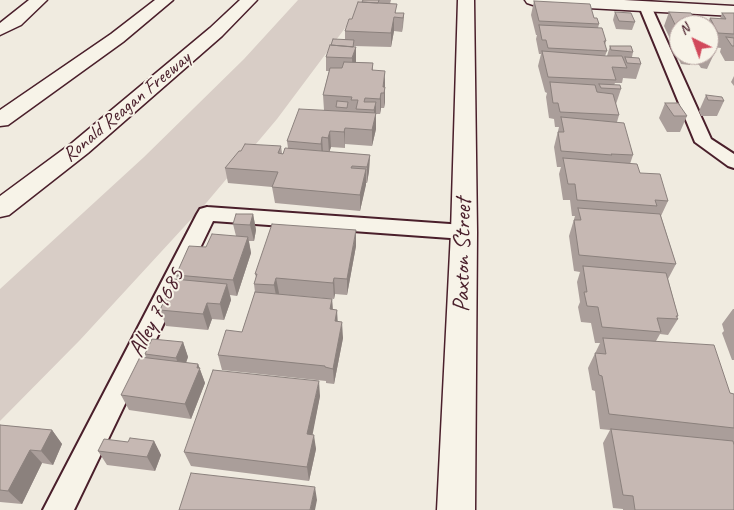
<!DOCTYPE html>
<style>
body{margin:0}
#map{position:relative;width:734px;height:510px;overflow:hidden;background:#f0ebe0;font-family:Caveat,sans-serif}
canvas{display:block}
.north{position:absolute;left:669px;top:15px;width:50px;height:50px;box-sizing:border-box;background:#f7f3e8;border:1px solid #b29e9c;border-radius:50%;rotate:318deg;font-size:14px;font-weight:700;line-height:20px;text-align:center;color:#4a1f2b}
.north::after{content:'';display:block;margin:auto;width:18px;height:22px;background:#d1495b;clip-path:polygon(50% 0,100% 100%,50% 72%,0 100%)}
</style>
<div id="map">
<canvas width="734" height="510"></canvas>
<div class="north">N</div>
</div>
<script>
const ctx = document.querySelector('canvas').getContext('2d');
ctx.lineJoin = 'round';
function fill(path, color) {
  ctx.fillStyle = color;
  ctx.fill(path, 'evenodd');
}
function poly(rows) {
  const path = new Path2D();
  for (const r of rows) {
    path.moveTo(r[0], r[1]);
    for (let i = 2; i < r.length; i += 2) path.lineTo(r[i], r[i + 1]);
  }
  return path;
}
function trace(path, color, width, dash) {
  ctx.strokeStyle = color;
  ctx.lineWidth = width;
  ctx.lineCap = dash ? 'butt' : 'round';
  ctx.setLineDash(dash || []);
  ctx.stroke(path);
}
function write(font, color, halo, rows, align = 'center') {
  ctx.font = font + ' Caveat,sans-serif';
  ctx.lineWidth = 4;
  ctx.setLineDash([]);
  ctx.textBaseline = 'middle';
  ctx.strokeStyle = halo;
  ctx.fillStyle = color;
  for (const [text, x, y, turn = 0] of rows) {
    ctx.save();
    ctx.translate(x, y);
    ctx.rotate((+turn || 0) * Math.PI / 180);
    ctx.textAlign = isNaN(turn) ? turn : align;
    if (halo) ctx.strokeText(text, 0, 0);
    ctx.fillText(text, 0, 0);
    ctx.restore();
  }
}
fill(poly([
 [298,0,366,0,277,119,207,202,80,340,0,421,0,289,144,157,244,59]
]), '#d8cdc6');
const service = poly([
 [645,2,651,6,711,139,734,154,734,168,728,166,695,142,639,6,645,2],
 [207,207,464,225,471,227,474,232,471,237,464,239,213,221,74,510,43,510,197,214,200,209,207,207]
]);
const minor = poly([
 [29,0,47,0,21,25,0,35,0,23,29,0],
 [525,0,624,0,734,6,734,16,533,5,527,3,525,0]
]);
const tertiary = poly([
 [458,0,474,0,477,232,475,510,437,510,451,232,458,0]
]);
const motorway = poly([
 [155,0,173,0,123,42,8,125,0,126,0,110,111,34,155,0],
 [240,0,257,0,222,36,88,153,9,215,0,217,0,196,72,143,210,28,240,0]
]);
trace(service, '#4a1f2b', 4);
trace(minor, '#4a1f2b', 3);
trace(tertiary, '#4a1f2b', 3);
trace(motorway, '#4a1f2b', 3);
fill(service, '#f7f3e8');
fill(minor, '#f7f3e8');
fill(tertiary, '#f7f3e8');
fill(motorway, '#f7f3e8');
fill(poly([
 [363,0,391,0,390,4,396,13,404,13,402,32,394,31,391,47,354,46,354,47,356,47,356,62,373,63,373,70,385,87,385,102,384,108,381,108,380,114,376,114,376,129,372,146,345,144,345,148,331,147,329,152,370,155,369,171,367,183,366,183,360,211,275,203,272,187,228,183,225,168,241,151,281,146,282,153,283,154,288,148,287,141,324,110,323,95,329,71,326,71,326,57,345,39,345,31],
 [534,1,594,18,599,24,598,28,606,41,605,45,607,51,605,56,607,56,610,46,633,52,632,57,641,64,636,79,623,78,622,83,615,83,614,85,621,89,616,104,619,115,617,122,633,155,630,164,668,201,661,216,676,264,668,279,678,316,677,318,678,319,668,335,660,334,656,341,730,393,734,394,734,510,623,510,623,509,613,508,603,443,610,430,600,429,595,391,592,390,588,368,600,343,595,343,591,323,581,322,578,307,580,302,577,282,580,272,574,271,569,236,575,216,572,216,570,200,563,200,559,174,561,167,557,167,554,147,559,127,555,127,554,119,549,118,546,97,547,93,545,92,538,66,541,54,539,54,536,39,537,35,536,35,531,15],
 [615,12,635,22,632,30,616,29,613,20],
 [669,12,679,25,679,55,709,55,709,44,714,54,707,69,701,68,699,65,694,62,691,61,690,65,681,64,674,48,675,45,673,45,664,26],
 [722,13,734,13,734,61,725,61,720,52,721,48,712,47,709,42,709,25,707,25,710,18,720,19],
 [734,76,734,86,731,82],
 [706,95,724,101,717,116,701,116,699,111],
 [665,103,687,116,680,132,667,132,659,118],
 [253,214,256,230,254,241,249,241,251,253,237,296,230,295,231,300,224,320,212,319,208,330,166,326,160,310,177,279,176,275,206,247,236,236,233,224],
 [356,246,347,295,335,294,334,299,279,294,332,299,333,310,337,310,337,322,343,338,334,384,326,383,326,381,222,370,218,355,242,332,255,292,254,284,256,277,255,274],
 [733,309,734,309,734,360,732,360,722,333,724,331,722,324],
 [183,342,188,357,186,363,198,364,205,383,191,419,129,410,121,395,146,358,145,354],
 [320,396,312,434,316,449,309,481,191,466,184,452],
 [0,425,52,430,62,444,53,465,42,463,22,504,0,502],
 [154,441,161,455,155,471,107,465,98,451,128,442]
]), '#aa9e9a');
fill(poly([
 [404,13,403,27,402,32,403,18],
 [394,17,394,31,391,47,391,33],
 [356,47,356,62,353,73,352,58],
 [385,71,385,86,384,93,383,87],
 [385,87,385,102,384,108,384,93],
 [381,93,381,108,380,114,380,99],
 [376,102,376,129,372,146,372,130,374,121,374,110],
 [345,128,345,148,344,132],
 [330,131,331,147,329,153,328,138],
 [322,137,323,153,322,159,321,144],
 [370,155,369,171,367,183,367,167],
 [366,169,366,185,360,211,360,195],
 [253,214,256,230,254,241,250,225],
 [356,230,356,246,347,295,347,279],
 [248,237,251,253,237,296,233,280],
 [276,278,279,293,277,301,274,285],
 [334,278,335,294,334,299,333,283],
 [227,284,231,300,224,320,220,304],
 [332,299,333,315,330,309],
 [207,303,212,319,208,330,203,314],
 [337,310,338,326,335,321],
 [342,322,343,338,334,384,333,369],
 [183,342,188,357,182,373,176,358],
 [198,364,205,383,191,419,185,404],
 [319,381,320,396,310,448,307,434],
 [52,430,62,444,53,465,41,451],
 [314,435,316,449,309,481,307,467],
 [154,441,161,455,155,471,147,457],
 [30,450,42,463,22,504,8,491],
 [315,487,317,500,315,510,310,510]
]), '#8b817d');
const building = poly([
 [363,0,379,0,378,3,362,2,363,0],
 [534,1,590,4,594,18,597,18,599,24,539,21,534,1],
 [358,2,397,4,395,13,404,13,403,18,394,17,391,33,345,31,349,19,352,19,358,2],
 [615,12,631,13,635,22,619,21,615,12],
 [669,12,691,13,698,25,679,25,679,31,678,31,669,12],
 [722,13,734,13,734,34,718,33,710,18,726,19,722,13],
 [539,25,602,28,606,41,604,41,607,51,548,48,546,40,542,40,539,25],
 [726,37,734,38,734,46,732,46,726,37],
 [333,39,354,40,353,47,331,45,333,39],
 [709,44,714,54,709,54,709,44],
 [330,45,356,47,352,58,326,57,330,45],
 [610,46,631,46,633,52,611,50,610,46],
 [542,51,607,56,622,56,627,68,612,67,616,80,548,77,542,51],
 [625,57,639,58,641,64,627,63,625,57],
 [344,62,373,63,372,70,385,71,383,87,385,87,384,93,381,93,380,99,365,98,364,102,376,102,374,110,356,109,358,100,351,100,352,97,323,95,330,68,342,68,344,62],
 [550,82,595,85,597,92,613,94,619,115,601,114,560,112,558,103,553,103,550,82],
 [599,84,620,85,621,89,601,88,599,84],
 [706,95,722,97,724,101,708,100,706,95],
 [337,101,348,102,347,108,336,107,337,101],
 [665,103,678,103,687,116,674,116,665,103],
 [299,109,376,113,372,130,345,128,344,132,330,131,328,138,322,137,321,144,287,141,299,109],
 [561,117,624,123,633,155,611,154,612,155,561,151,558,132,564,132,561,117],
 [245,144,281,146,278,153,283,154,285,148,370,155,367,167,352,166,351,168,366,169,360,195,272,187,278,172,225,168,239,151,241,151,245,144],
 [563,158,637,164,640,173,660,174,668,201,655,200,657,206,577,200,575,184,568,184,563,158],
 [578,208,660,214,676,264,579,255,574,220,581,220,578,208],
 [236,214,253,214,250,225,233,224,236,214],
 [272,224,356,230,347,279,334,278,333,283,276,278,274,285,254,284,257,274,255,274,272,224],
 [212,234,248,237,233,280,176,275,189,246,206,247,212,234],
 [583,266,666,273,678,316,676,316,678,319,657,318,661,332,602,327,598,307,587,306,584,292,587,292,583,266],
 [174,279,227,284,220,304,207,303,203,314,160,310,174,279],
 [255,292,332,299,330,309,337,310,335,321,342,322,333,369,325,367,325,366,218,355,226,330,242,332,255,292],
 [603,338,714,345,730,393,734,394,734,428,609,414,602,376,599,375,595,353,606,354,603,338],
 [152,339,183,342,176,358,145,354,152,339],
 [140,357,198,364,197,368,200,368,185,404,121,395,140,357],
 [213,370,319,381,307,434,314,435,307,467,184,452,213,370],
 [0,425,52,430,41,451,30,450,8,491,0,490,0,425],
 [611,429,733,441,734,445,734,510,635,510,633,496,623,495,611,429],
 [130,438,154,441,147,457,98,451,104,439,128,442,130,438],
 [191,473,315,487,310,510,179,510,191,473]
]);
fill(building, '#c6b8b3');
trace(building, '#8b817d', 1);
write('20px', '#4a1f2b', '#f7f3e8', [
 ["Ronald Reagan Freeway",127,107,-40]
]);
write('24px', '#4a1f2b', '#f7f3e8', [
 ["Paxton Street",463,255,-89],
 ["Alley 79685",157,313,-63]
]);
</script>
